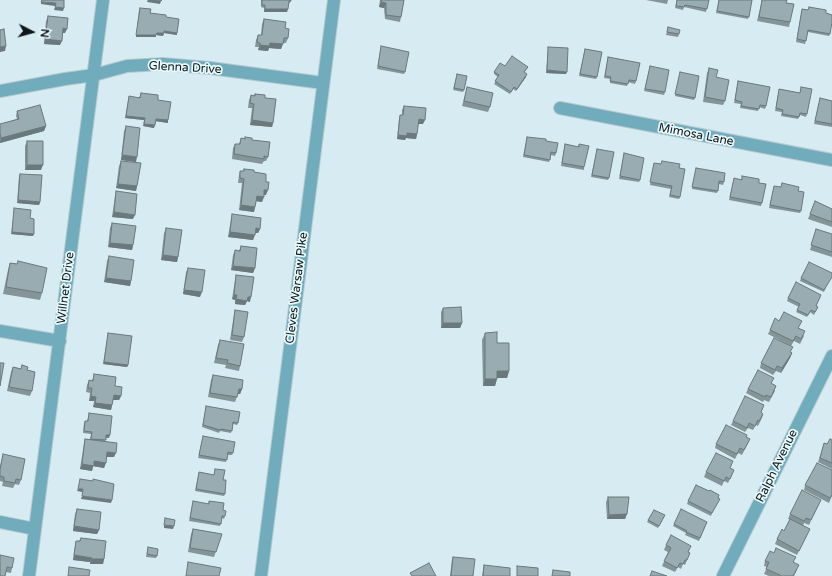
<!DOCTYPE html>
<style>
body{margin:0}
#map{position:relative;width:832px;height:576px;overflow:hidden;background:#d7ecf2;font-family:"Varela Round",sans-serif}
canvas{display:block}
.north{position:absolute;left:12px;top:12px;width:40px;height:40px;-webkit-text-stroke:3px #e8f9fd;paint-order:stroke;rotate:96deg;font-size:11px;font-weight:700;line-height:16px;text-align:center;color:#0f1618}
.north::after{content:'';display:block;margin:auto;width:14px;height:18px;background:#0f1618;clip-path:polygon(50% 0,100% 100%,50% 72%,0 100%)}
</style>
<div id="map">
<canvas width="832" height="576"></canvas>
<div class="north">N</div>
</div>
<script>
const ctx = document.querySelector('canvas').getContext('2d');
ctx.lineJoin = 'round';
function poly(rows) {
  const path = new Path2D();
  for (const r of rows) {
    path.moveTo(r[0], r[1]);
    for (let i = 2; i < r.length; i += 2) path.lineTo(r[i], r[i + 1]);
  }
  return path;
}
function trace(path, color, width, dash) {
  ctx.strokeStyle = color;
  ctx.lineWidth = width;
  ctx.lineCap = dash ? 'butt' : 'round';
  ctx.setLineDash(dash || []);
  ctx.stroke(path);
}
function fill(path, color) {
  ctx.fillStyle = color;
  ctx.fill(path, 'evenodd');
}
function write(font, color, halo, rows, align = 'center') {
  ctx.font = font + ' "Varela Round",sans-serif';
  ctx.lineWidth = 3.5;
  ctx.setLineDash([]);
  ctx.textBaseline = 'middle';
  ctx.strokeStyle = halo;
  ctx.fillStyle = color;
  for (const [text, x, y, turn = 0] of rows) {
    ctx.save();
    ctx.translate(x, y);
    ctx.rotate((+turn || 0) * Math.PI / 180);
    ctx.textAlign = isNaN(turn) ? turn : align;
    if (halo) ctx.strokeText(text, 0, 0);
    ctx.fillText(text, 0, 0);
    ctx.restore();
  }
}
const minor = poly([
 [0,91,65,79,94,75,127,66,163,64,210,68,323,83],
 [560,108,832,160],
 [0,331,60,341],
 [0,522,35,529],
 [29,576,103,0],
 [261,576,334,0],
 [723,576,832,356]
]);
trace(minor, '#b7cacf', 14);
trace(minor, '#70acbc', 12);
fill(poly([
 [261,0,291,0,290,3,288,3,287,12,264,12,264,8,261,7],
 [380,0,404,0,401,17,400,22,385,19,384,8,379,7],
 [646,0,668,0,667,4],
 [677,0,709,0,706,12,684,7,683,10,675,8],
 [719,0,752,0,748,19,716,13],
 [762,0,786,3,790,22,789,27,757,21],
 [140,8,150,13,166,17,177,33,177,35,164,33,163,36,156,35,156,37,136,37,139,10],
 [802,9,826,13,830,34,829,36,808,32,805,44,796,42],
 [48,16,65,33,62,33,60,45,44,44,46,21],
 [264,19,285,28,288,38,286,43,283,43,281,49,269,48,268,51,258,50,259,47,255,47,256,40,258,35,261,35,262,24],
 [668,27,679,34,678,37,666,35],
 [381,46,405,72,404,74,377,69],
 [548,47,566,74,546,73,548,50],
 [585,49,597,77,596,79,579,76],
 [608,57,636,81,635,84,628,82,627,86,610,83,610,79,604,78],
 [505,66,528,67,524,73,526,77,516,91,513,89,510,94,494,84,498,77,494,74,494,72],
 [650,66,665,92,664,95,644,91],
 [709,68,716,77,725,101,723,105,703,102,707,73],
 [680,72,695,98,694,100,675,96],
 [457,74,464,90,463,92,453,90],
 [738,81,766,106,765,109,759,107,758,111,740,108,741,104,734,103],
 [467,87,490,107,488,112,462,106],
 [801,87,807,114,806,117,800,115,798,119,781,116,782,112,775,111,779,89,800,93],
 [141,93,158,100,168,120,168,123,155,121,154,128,143,126,144,120,125,118,129,96,139,98],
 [255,94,265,98,273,123,272,127,250,125,252,108,248,108,249,100,251,95,254,96],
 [820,98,832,101,832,127,814,124],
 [404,106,423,124,418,124,417,134,416,139,406,138,405,140,397,139,399,119,400,115,402,115,402,110],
 [17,111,46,126,44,131,0,143,0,124,17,119,16,116],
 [126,126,136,162,121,160,124,131],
 [245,137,252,140,268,157,266,161,264,161,262,164,232,159,233,148,235,144,239,144,241,138,244,139],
 [527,137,546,141,556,153,555,156,551,155,549,162,523,157],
 [27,141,41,170,25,170,25,146],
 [565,144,578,147,579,144,584,167,584,170,561,166],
 [597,149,609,178,608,180,591,177],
 [624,153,640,180,639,182,619,179],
 [121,161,137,186,136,191,116,188,119,166],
 [654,163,679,168,680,197,679,199,669,197,671,189,650,185],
 [696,168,724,182,723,185,719,184,717,193,692,189],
 [244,169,254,172,266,182,266,195,264,195,262,202,256,201,254,212,239,210,242,183,238,183,239,175,240,171,243,171],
 [20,174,40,202,39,205,17,203,19,176],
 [742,176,759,183,762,203,761,206,729,200,734,178,741,180],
 [782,183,798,191,801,211,800,213,769,208,774,186,781,187],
 [116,191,133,219,112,217,115,196],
 [815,201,832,209,832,227,808,219],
 [14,208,30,218,33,236,11,234,14,211],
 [232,214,260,229,258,233,255,233,253,240,228,237,231,219],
 [112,223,133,245,132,250,108,247,110,228],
 [166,228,178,257,177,262,161,260,164,233],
 [815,234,832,234,832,257,810,250],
 [241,246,255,268,253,273,231,270,233,255,235,250,239,251],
 [109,256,131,281,130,286,104,282,107,261],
 [18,261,42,293,40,300,3,294,8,270,10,263,17,264],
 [188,268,200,297,183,294,186,272],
 [832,273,824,292,800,281,801,278],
 [236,275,250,302,247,301,245,305,235,304,235,300,232,299,235,280],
 [820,297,816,306,818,307,814,315,810,312,807,317,796,312,799,307,787,301,788,298],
 [443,308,462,323,460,328,441,328,441,312],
 [235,310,244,337,242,342,230,340,234,314],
 [779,321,799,328,804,336,800,344,794,341,791,346,768,334,770,330],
 [108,333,128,365,127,367,103,364],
 [485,333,497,343,509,371,507,378,497,378,495,386,483,386,482,340],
 [220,340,240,366,239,371,225,368,226,365,214,363,218,345],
 [791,352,792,353,790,358,781,373,776,371,773,375,760,368,761,363],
 [22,365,27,370,32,391,30,396,7,391,11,372,13,367,21,369],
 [94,374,115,386,121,396,119,400,113,400,111,410,93,407,94,401,89,401,90,393,86,392,87,385,89,380,92,381],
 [213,375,242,389,240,394,238,394,235,402,208,397,211,380],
 [772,384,775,391,769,402,764,400,763,402,746,393,748,389],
 [764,405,761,412,763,414,762,418,758,426,756,425,753,430,748,428,745,432,731,425,733,421],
 [206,406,238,423,237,425,233,424,231,433,220,431,219,433,202,427],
 [89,413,109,438,106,438,105,441,114,457,107,457,104,468,93,466,92,471,80,469,84,443,85,439,90,439,91,434,83,433,84,423,85,421,87,421],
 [203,436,233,453,232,455,227,455,226,462,198,458],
 [746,437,750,439,742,455,738,453,735,459,715,448,716,444],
 [832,440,832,469,818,462,824,443,827,444],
 [3,454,21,480,19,485,15,484,13,488,2,486,3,482,0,481,0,466],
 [730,468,732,475,728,483,724,481,722,486,704,477,706,472],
 [215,469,223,480,225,494,224,496,195,491,199,472,214,475],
 [805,485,832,496,829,503,804,490],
 [608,497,627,514,625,519,607,519,606,502],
 [718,498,711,516,687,504,688,501],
 [193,501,208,504,209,501,223,510,225,516,224,519,222,518,220,526,189,521],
 [819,504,809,525,804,523,803,526,810,529,797,555,775,544,777,539,784,531,790,519,788,519,790,514],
 [77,509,99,530,97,534,73,531,75,514],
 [665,515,658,528,647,522,648,520],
 [707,522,699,541,685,535,686,533,673,526,674,524],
 [193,529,222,534,214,557,188,552,191,534],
 [81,538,104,559,103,564,90,564,90,562,73,560,75,546,76,541,79,541],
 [666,545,690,553,685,565,683,564,681,569,678,567,675,572,662,566,668,552,664,550],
 [148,547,157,556,156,558,146,557],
 [0,555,12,568,11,573,6,572],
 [453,557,473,576,450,576,452,559],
 [765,561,793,563,797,570,794,576,769,576,764,574,767,567,764,566],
 [484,565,510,576,482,576,483,570]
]), '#849499');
fill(poly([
 [148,0,161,1,160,4,147,2],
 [41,2,56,3,55,6,41,4],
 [381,2,386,3,384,8,379,7],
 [55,7,64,8,63,11,54,10],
 [265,9,288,9,287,12,264,12],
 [63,28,67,29,65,33,61,33],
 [164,31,177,33,177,35,164,33,163,36,156,35,157,33],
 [136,35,156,35,156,37,136,37],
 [45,39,62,41,60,45,44,44],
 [270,43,283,44,281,49,269,48,268,51,258,50,260,45],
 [6,46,5,51,0,52,0,53,0,47],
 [547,70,567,72,566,74,546,73],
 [527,74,526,77,516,91,517,89],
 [126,116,145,118,144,120,125,118],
 [156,119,168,120,168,123,155,121],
 [419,119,425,120,423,124,417,124],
 [252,120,273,123,272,127,250,125],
 [144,124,155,125,154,128,143,126],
 [46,126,44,131,0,143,1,138],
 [407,133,417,134,416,139,406,138,405,140,397,139,398,135],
 [122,155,137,157,136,162,121,160],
 [27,165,43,165,41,170,25,170],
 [118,184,137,186,136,191,116,188],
 [264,190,268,190,266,195,263,195],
 [257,196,264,197,262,202,255,201],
 [18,200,40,202,39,205,17,203],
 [241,205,255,207,254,212,239,210],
 [114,212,135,215,133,219,112,217],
 [256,228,260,229,258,233,254,233],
 [12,232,34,234,33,236,11,234],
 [230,232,255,235,253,240,228,237],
 [110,243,133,245,132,250,108,247],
 [163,255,178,257,177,262,161,260],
 [233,266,255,268,253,273,231,270],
 [106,278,131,281,130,286,104,282],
 [184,290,202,292,200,297,183,294],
 [234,295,237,295,235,300,232,299],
 [248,297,251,297,250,302,247,301,245,305,235,304,236,299],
 [443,323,462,323,460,328,441,328],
 [792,353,790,358,781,373,782,368],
 [104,362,128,365,127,367,103,364],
 [497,371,509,371,507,378,495,378],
 [485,379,497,379,495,386,483,386],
 [239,389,242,389,240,394,237,394],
 [114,395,121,396,119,400,112,400],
 [91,396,96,397,94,401,89,401],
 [95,403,112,405,111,410,93,407],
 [106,435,110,435,109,438,105,437],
 [107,452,116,453,114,457,106,457],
 [94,461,106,463,104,468,93,466,92,471,80,469,82,464],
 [78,489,83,489,82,492,77,491],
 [82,496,112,500,111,503,81,499],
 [627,514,625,519,607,519,609,515],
 [164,525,174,526,173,529,164,528],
 [74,526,99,530,97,534,73,531],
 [74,555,92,558,90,562,73,560],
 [92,559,104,559,103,564,90,564]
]), '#6b787d');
const building = poly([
 [42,0,64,0,64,8,55,7,56,3,41,2,42,0],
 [148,0,162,0,161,1,148,0],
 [262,0,291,0,291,1,289,1,288,9,265,9,265,5,262,5,262,0],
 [381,0,404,0,401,17,386,15,386,3,381,2,381,0],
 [677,0,709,0,707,9,685,5,684,7,676,6,677,0],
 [719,0,752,0,749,17,717,11,719,0],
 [762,0,787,0,786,3,794,4,790,22,759,17,762,0],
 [809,7,826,10,826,13,832,15,832,22,830,34,808,30,806,41,797,39,802,9,808,10,809,7],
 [140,8,151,9,150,13,166,15,166,17,179,19,177,33,164,31,164,33,157,33,156,35,136,35,140,8],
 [48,16,68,18,67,29,63,28,62,41,45,39,48,16],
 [264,19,286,22,285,28,289,29,288,38,284,38,283,44,270,43,269,46,260,45,260,43,257,42,258,35,262,35,264,19],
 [668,27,680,30,679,34,667,32,668,27],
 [4,29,6,46,0,47,1,51,0,51,0,30,4,29],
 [381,46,409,52,405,72,378,66,381,46],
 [548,47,568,48,567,72,547,70,548,47],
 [585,49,602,52,597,77,580,74,585,49],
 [512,56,528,67,524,72,527,74,517,89,514,87,511,92,495,81,499,75,494,72,500,63,505,66,512,56],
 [608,57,640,63,636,81,629,80,628,84,610,81,611,77,605,76,608,57],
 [650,66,669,70,665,92,645,89,650,66],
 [709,68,718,70,716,77,729,80,725,101,705,97,709,68],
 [680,72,699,76,695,98,675,94,680,72],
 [457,74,467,76,464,90,454,88,457,74],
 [738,81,770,87,766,106,760,105,759,109,741,106,742,102,735,100,738,81],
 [467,87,493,93,490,107,464,101,467,87],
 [801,87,812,89,807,114,800,113,799,117,782,114,783,110,776,108,779,89,800,93,801,87],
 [141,93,158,95,158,100,171,102,168,120,156,119,155,125,144,124,145,118,126,116,129,96,140,98,141,93],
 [255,94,265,95,265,98,276,99,273,123,252,120,254,104,250,103,251,95,255,96,255,94],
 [820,98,832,101,832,124,815,121,820,98],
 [40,105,46,126,1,138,0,133,0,124,19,119,17,111,40,105],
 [404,106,426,108,425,120,419,119,417,134,407,133,407,136,398,135,400,115,403,115,404,106],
 [126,126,140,128,137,157,122,155,126,126],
 [245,137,252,138,252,140,270,142,268,157,264,156,264,159,234,154,235,144,240,144,241,138,245,139,245,137],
 [527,137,546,139,546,141,558,143,556,153,551,152,550,160,524,155,527,137],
 [27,141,43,141,43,165,27,165,27,141],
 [565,144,579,147,579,144,589,146,584,167,562,163,565,144],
 [597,149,614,152,609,178,592,175,597,149],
 [624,153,644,158,640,180,620,176,624,153],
 [121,161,141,163,137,186,118,184,121,161],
 [662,161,680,164,679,168,685,169,680,197,670,195,672,186,650,182,654,163,661,164,662,161],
 [696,168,725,173,724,182,719,181,718,191,692,187,696,168],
 [244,169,254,170,254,172,266,174,266,182,269,182,268,190,264,190,264,197,257,196,255,207,241,205,244,179,240,178,240,171,244,171,244,169],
 [20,174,42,175,40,202,18,200,20,174],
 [742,176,759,179,759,183,766,184,762,203,730,197,734,178,742,180,742,176],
 [782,183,799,187,798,191,804,192,801,211,770,205,774,186,781,187,782,183],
 [116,191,137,194,135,215,114,212,116,191],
 [815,201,832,209,832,222,810,214,815,201],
 [14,208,31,210,30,218,34,219,34,234,12,232,14,208],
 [232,214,261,218,260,229,256,228,255,235,230,232,232,214],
 [112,223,136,226,133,245,110,243,112,223],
 [166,228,182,230,178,257,163,255,166,228],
 [816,229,832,234,832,252,811,245,816,229],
 [241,246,257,248,255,268,233,266,235,250,240,251,241,246],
 [109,256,134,260,131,281,106,278,109,256],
 [18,261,47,268,42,293,6,287,10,263,17,264,18,261],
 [809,262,832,273,832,277,824,290,801,278,809,262],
 [188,268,205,270,202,292,184,290,188,268],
 [236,275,254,277,251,297,248,297,247,301,236,299,237,295,234,295,236,275],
 [796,282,821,295,816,306,818,307,815,312,811,310,808,315,797,310,800,304,788,298,796,282],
 [461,307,462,323,443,323,443,308,461,307],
 [235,310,248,312,244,337,232,335,235,310],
 [784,312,802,321,798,328,805,331,801,339,796,336,793,341,770,330,775,318,779,321,784,312],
 [497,332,497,343,509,343,509,371,497,371,497,379,485,379,485,333,497,332],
 [108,333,132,336,128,365,104,362,108,333],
 [774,338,793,347,790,352,792,353,782,368,777,366,775,370,761,363,774,338],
 [220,340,244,344,240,366,227,363,228,360,216,358,220,340],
 [0,363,4,363,0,386,0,363],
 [22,365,28,367,27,370,35,372,32,391,9,387,13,367,21,369,22,365],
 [758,370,774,378,771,383,776,386,771,397,766,395,765,397,748,389,758,370],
 [94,374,116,377,115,386,122,387,121,396,114,395,112,405,95,403,96,397,91,396,92,388,88,388,89,380,93,381,94,374],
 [213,375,243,380,242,389,239,389,237,397,210,393,213,375],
 [745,396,764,405,761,412,763,414,759,421,758,420,755,426,749,423,747,428,733,421,745,396],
 [206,406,240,412,238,423,233,422,232,431,221,429,220,430,203,425,206,406],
 [89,413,112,416,110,435,106,435,106,440,91,439,92,432,84,431,85,421,88,421,89,413],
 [726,425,747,435,746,437,750,439,744,450,740,448,737,454,716,444,726,425],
 [203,436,235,442,233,453,228,452,227,460,199,455,203,436],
 [85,439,117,443,116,453,107,452,106,463,94,461,94,466,82,464,85,439],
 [830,439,832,440,832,463,820,458,824,443,827,444,830,439],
 [716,453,733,461,730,468,734,470,730,479,726,477,724,481,706,472,716,453],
 [3,454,25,459,21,480,16,479,15,483,4,481,4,477,0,476,0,470,3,454],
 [817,463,832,470,832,495,830,498,805,485,817,463],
 [215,469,225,470,223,480,226,480,225,494,196,489,199,472,214,475,215,469],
 [80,479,93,481,93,479,114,484,112,500,82,496,83,489,78,489,80,479],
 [696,485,709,491,710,490,719,495,718,498,720,499,712,513,688,501,696,485],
 [802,490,821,500,811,520,806,518,804,521,790,514,802,490],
 [608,497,629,497,627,514,609,515,608,497],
 [193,501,209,504,209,501,224,503,223,510,226,511,225,516,222,516,221,524,190,518,193,501],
 [77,509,101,512,99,530,74,526,77,509],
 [681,509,707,522,700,538,686,532,687,531,674,524,681,509],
 [654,510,665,515,659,526,648,520,654,510],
 [165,518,175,520,174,526,164,525,165,518],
 [790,519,810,529,799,551,777,539,782,529,784,531,790,519],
 [193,529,222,534,216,552,190,548,193,529],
 [671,535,691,546,688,552,690,553,687,560,685,560,683,564,680,563,677,568,664,561,671,548,666,545,671,535],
 [81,538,106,541,104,559,92,559,92,558,74,555,76,541,80,541,81,538],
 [148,547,158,549,157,556,147,554,148,547],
 [776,548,796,557,793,562,799,565,793,576,780,576,780,575,766,569,769,562,765,561,770,551,774,553,776,548],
 [0,555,14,558,12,568,7,567,5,576,0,576,0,555],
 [453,557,475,559,473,576,451,576,453,557],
 [188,562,221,568,219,576,186,576,188,562],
 [429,563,436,576,412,576,410,573,429,563],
 [484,565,510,568,510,576,483,576,484,565],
 [517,566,538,568,538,576,517,576,517,566],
 [69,567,90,570,89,576,68,576,69,567],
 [553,570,570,572,570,576,552,576,553,570],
 [652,571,667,576,650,576,652,571]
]);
fill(building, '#99acb2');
trace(building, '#6b787d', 1);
write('12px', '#0f1618', '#e8f9fd', [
 ["Glenna Drive",185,68,3],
 ["Mimosa Lane",696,135,11],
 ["Willnet Drive",66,288,-83],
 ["Cleves Warsaw Pike",297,288,-83],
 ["Ralph Avenue",777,466,-64]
]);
</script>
